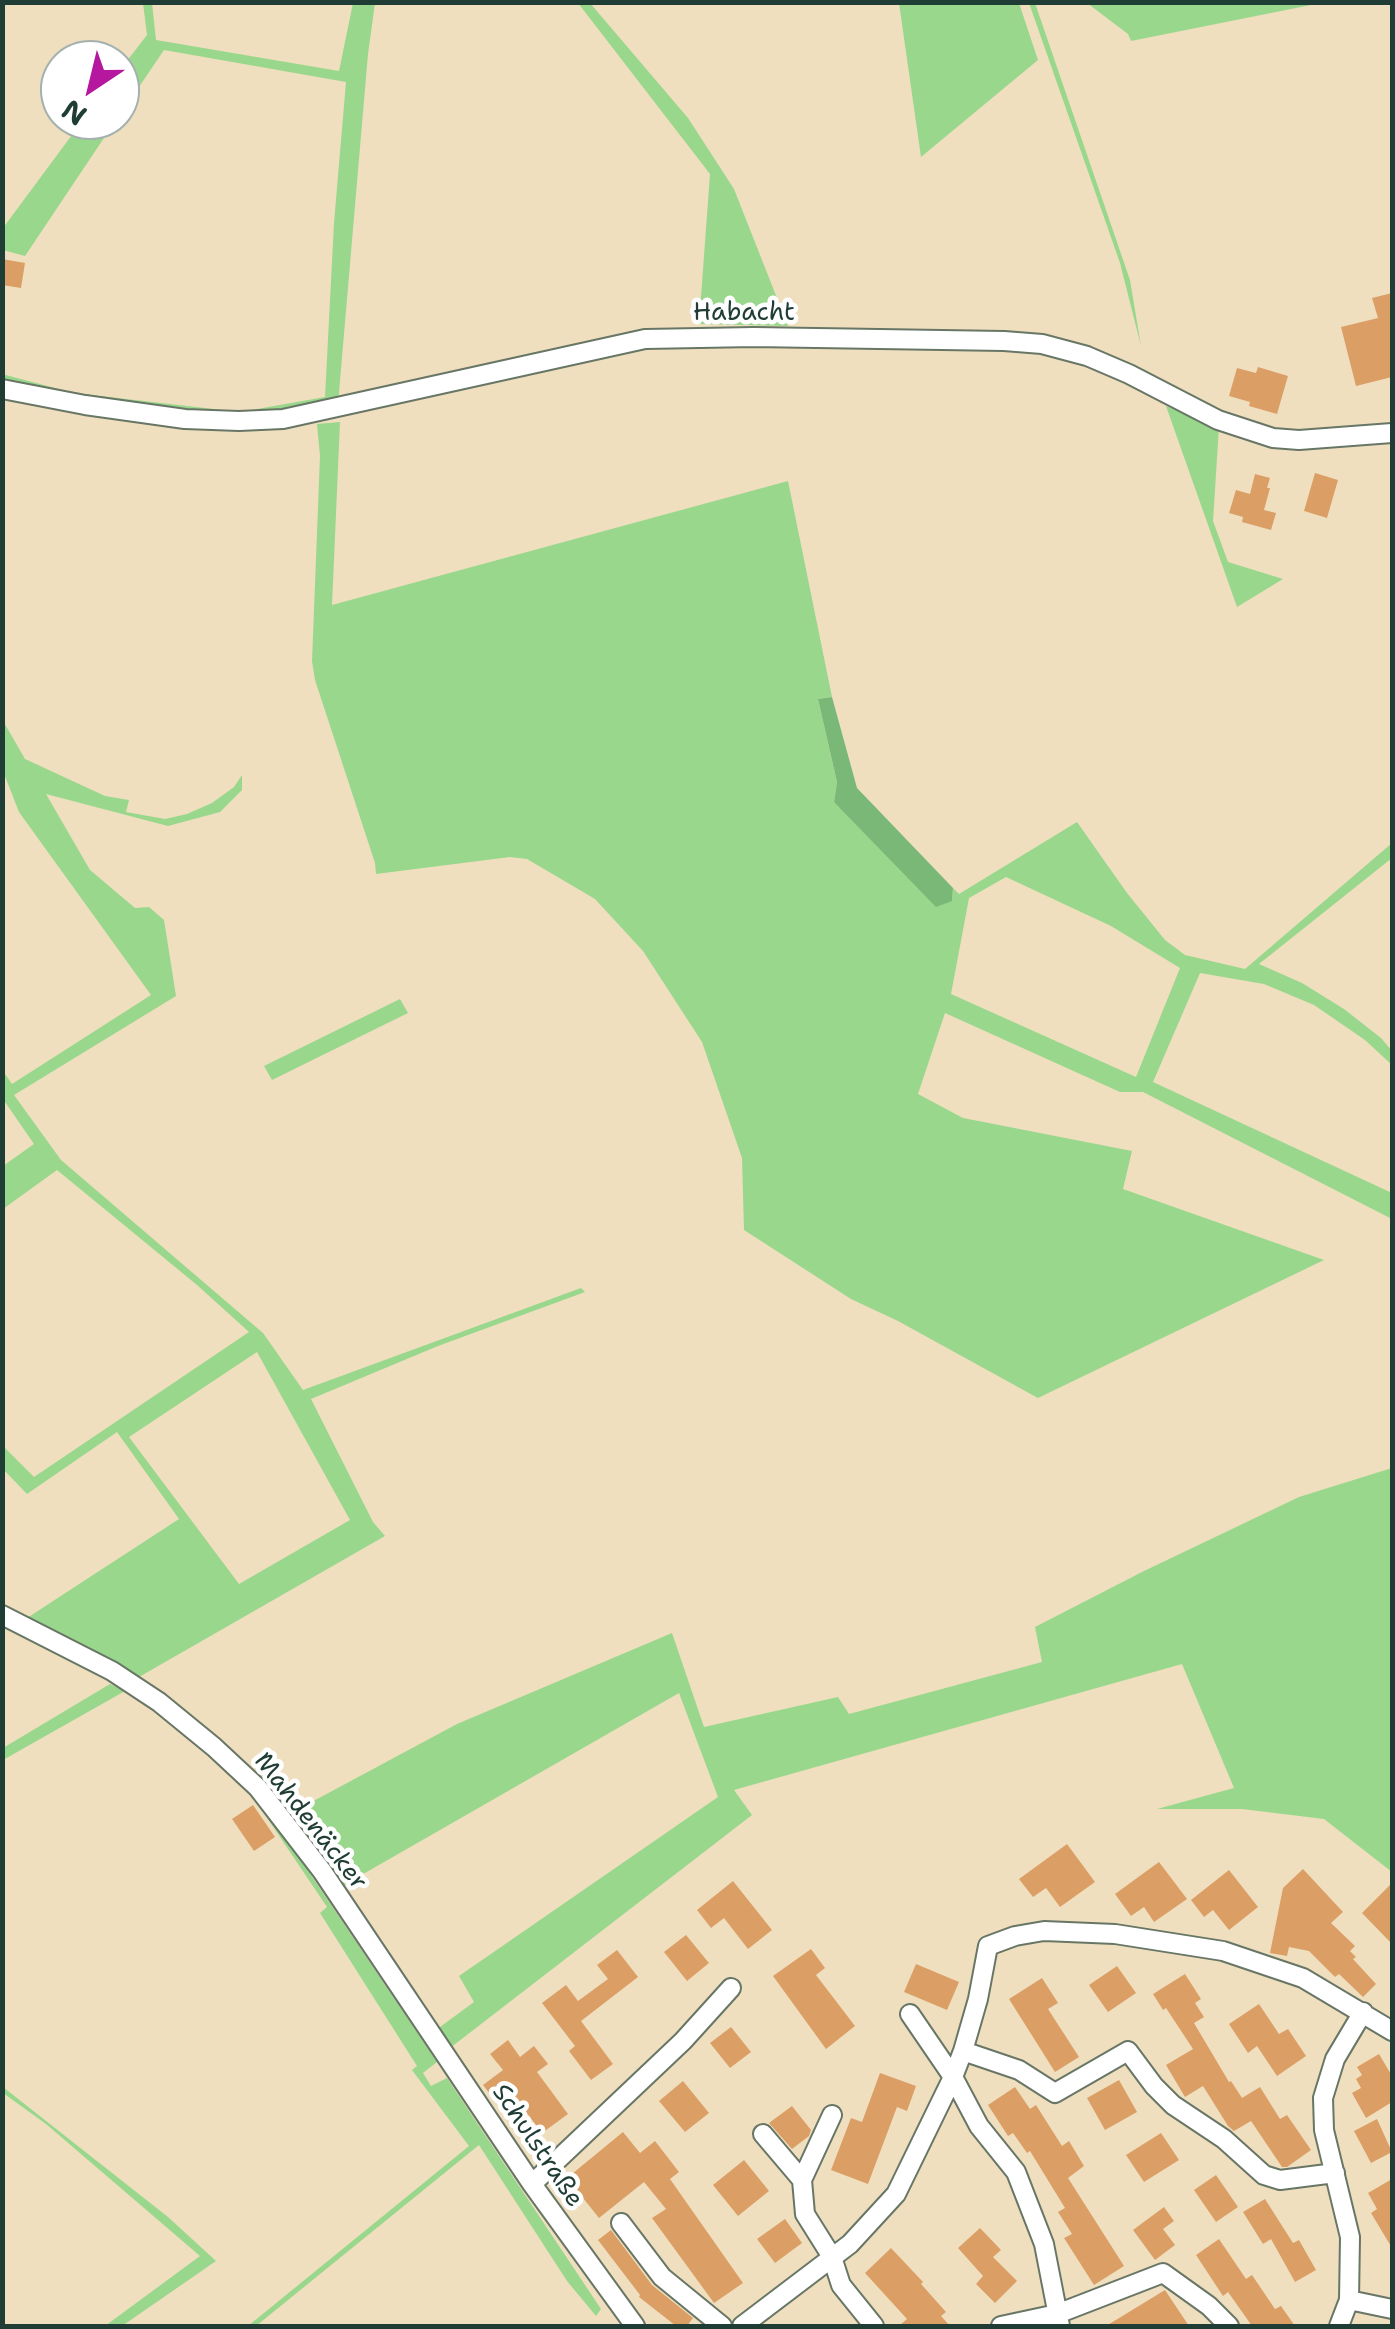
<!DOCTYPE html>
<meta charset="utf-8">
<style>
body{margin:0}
#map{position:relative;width:1395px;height:2329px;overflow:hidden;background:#efdfbf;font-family:"Shantell Sans",sans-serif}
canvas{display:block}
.frame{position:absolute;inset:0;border:5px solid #1f3d34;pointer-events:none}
.north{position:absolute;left:40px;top:40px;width:100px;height:100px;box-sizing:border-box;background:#fff;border:2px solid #a5b1ae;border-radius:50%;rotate:215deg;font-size:28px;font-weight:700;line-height:40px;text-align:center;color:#1f3d34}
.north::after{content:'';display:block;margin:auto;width:35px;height:45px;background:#b5179e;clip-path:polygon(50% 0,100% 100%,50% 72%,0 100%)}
</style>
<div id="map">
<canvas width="1395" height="2329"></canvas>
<div class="frame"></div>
<div class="north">N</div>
</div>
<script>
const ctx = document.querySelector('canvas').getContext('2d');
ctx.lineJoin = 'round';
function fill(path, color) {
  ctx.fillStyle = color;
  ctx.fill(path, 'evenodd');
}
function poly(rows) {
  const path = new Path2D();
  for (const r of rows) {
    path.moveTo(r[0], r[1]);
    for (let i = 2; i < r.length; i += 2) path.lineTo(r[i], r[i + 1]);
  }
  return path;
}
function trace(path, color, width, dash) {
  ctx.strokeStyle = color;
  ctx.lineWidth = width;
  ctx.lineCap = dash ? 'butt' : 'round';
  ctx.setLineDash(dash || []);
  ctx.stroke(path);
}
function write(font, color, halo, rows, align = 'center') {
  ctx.font = font + ' "Shantell Sans",sans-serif';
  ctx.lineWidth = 9;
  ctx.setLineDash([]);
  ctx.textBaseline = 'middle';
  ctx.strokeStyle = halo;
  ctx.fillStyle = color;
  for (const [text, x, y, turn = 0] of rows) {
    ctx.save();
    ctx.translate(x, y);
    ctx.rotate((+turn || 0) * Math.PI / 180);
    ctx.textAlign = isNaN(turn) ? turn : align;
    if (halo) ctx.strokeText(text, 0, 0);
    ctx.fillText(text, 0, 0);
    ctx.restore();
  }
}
fill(poly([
 [143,3,152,3,156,40,339,71,353,3,375,3,368,54,338,404,283,413,229,415,154,408,3,385,2,374,74,393,240,412,325,397,334,223,346,82,164,50,120,115,120,70,147,35],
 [578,3,590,3,688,118,734,189,788,326,699,324,710,174],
 [899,3,1019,3,1038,60,921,157],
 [1029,3,1035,3,1130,280,1141,346,1120,263],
 [1087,3,1321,3,1131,41,1128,34],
 [83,120,116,120,25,256,3,250,3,228],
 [1166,406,1219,427,1213,521,1228,562,1283,579,1237,607],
 [340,422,332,605,788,481,832,697,818,699,837,782,834,802,952,901,953,888,959,894,1077,822,1127,893,1165,940,1185,955,1245,969,1392,843,1392,858,1259,964,1302,983,1344,1009,1381,1038,1392,1051,1392,1065,1365,1040,1314,1005,1264,984,1200,973,1153,1082,1392,1193,1392,1219,1143,1092,1120,1092,945,1013,918,1094,963,1118,1132,1151,1123,1189,1324,1260,1038,1398,898,1321,851,1299,744,1230,742,1158,702,1042,643,951,595,899,527,859,510,857,376,874,375,863,315,680,312,661,320,456,317,424],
 [1006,877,1111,926,1180,968,1136,1077,951,994,969,898],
 [2,719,25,759,105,796,129,800,126,812,165,819,187,814,212,803,234,787,242,775,242,790,220,812,168,826,46,794,90,870,135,908,149,907,164,920,176,996,14,1095,61,1160,263,1333,303,1390,581,1288,585,1292,438,1346,311,1399,373,1522,385,1536,139,1677,27,1618,179,1519,117,1432,27,1494,3,1469,3,1446,34,1477,249,1332,197,1285,57,1170,3,1209,3,1166,34,1144,3,1099,3,1071,12,1084,151,995,19,812,3,771],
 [257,1352,350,1520,239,1584,129,1437],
 [400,999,408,1013,272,1080,264,1066],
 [1392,1468,1392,1872,1324,1819,1242,1809,1157,1809,1234,1788,1182,1664,734,1790,752,1815,450,2048,438,2032,440,2027,474,2002,459,1976,718,1797,679,1693,344,1885,293,1812,457,1724,672,1633,704,1727,838,1697,849,1714,1042,1662,1035,1627,1144,1571,1299,1497],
 [110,1684,125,1691,3,1760,3,1748],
 [255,1800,265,1807,437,2062,423,2073,431,2086,447,2078,601,2309,596,2316,567,2281,479,2145,256,2326,248,2326,469,2146,412,2070,417,2066,320,1913,327,1907],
 [3,2087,168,2217,216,2261,122,2326,105,2326,200,2256,46,2124,3,2093]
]), '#99d78c');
fill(poly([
 [832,697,857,788,953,888,952,901,936,907,834,802,837,782,818,699]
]), '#7ab878');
fill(poly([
 [2,259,25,263,21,288,2,285],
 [1392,293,1392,377,1356,386,1341,327,1378,318,1372,298],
 [1258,367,1288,376,1277,414,1249,406,1250,402,1229,396,1237,368,1256,373],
 [1315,473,1338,480,1327,518,1304,511],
 [1255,474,1270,478,1267,488,1270,488,1264,510,1276,513,1271,530,1242,522,1243,517,1229,513,1236,490,1250,494],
 [253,1805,275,1837,254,1851,232,1819],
 [1067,1844,1095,1882,1060,1907,1046,1888,1033,1897,1019,1879],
 [1159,1862,1187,1899,1154,1922,1144,1907,1131,1916,1115,1894],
 [1303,1869,1343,1912,1331,1923,1355,1946,1350,1951,1356,1957,1353,1959,1376,1984,1363,1997,1339,1974,1335,1977,1309,1951,1289,1947,1287,1956,1270,1953,1283,1888],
 [1229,1870,1258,1907,1229,1930,1213,1910,1204,1917,1191,1900],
 [733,1881,772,1930,748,1949,724,1918,711,1928,697,1910],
 [1392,1883,1392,1944,1362,1913],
 [686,1935,709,1963,687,1981,664,1952],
 [811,1949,825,1968,816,1975,855,2026,826,2049,773,1976],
 [617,1950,638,1977,581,2021,613,2064,591,2080,569,2051,575,2046,542,2003,566,1985,578,2001,608,1979,597,1965],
 [916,1964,959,1982,947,2010,904,1992],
 [1117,1966,1136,1993,1108,2012,1089,1985],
 [1185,1974,1201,1999,1195,2003,1204,2017,1194,2023,1229,2082,1231,2081,1242,2098,1260,2087,1280,2119,1287,2115,1311,2150,1287,2167,1282,2167,1251,2121,1234,2131,1228,2126,1203,2086,1185,2097,1166,2065,1193,2049,1166,2008,1163,2010,1153,1994],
 [1042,1978,1058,2003,1048,2009,1079,2057,1055,2072,1009,1999],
 [1259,2004,1279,2034,1288,2029,1306,2056,1277,2076,1257,2046,1248,2053,1229,2024],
 [731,2027,751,2052,730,2068,710,2043],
 [508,2040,520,2057,534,2046,548,2064,537,2072,568,2114,542,2133,511,2092,497,2103,483,2085,503,2070,490,2054],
 [1379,2054,1392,2076,1392,2102,1366,2118,1352,2093,1361,2088,1356,2079,1362,2075,1357,2067],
 [880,2073,916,2086,907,2111,897,2107,868,2184,831,2170,851,2118,862,2122],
 [1119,2080,1137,2112,1105,2130,1087,2098],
 [683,2081,709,2113,685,2132,659,2101],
 [1015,2087,1030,2109,1036,2105,1062,2146,1069,2141,1084,2166,1068,2178,1124,2266,1094,2285,1064,2238,1072,2234,1058,2212,1065,2208,1030,2151,1027,2153,1013,2133,1008,2136,988,2105],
 [792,2106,811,2130,809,2136,792,2149,769,2123],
 [1377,2119,1392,2152,1371,2163,1354,2131],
 [623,2132,640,2153,655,2141,679,2172,670,2179,743,2283,714,2303,652,2218,666,2209,644,2182,599,2218,567,2178],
 [1161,2133,1179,2160,1144,2182,1126,2155],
 [744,2160,769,2191,738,2216,713,2185],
 [1216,2175,1238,2207,1216,2222,1194,2190],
 [1392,2179,1392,2248,1371,2213,1377,2209,1368,2193],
 [1265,2199,1293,2243,1299,2240,1316,2270,1295,2282,1271,2239,1263,2244,1243,2212],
 [1164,2207,1174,2221,1163,2229,1175,2245,1155,2260,1133,2230],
 [785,2219,802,2243,775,2263,757,2239],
 [980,2228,1001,2250,993,2257,1017,2281,995,2303,976,2284,983,2276,958,2248],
 [611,2230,652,2285,693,2318,687,2326,676,2326,639,2297,640,2295,598,2240],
 [1219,2239,1246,2279,1252,2275,1275,2309,1281,2306,1295,2326,1252,2326,1228,2292,1223,2296,1196,2255],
 [891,2248,923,2282,921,2284,946,2312,941,2316,950,2326,899,2326,907,2319,865,2273],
 [1165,2290,1189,2326,1106,2326]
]), '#db9f66');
const street = poly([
 [2,389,85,405,185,419,239,421,283,419,645,339,754,337,1004,341,1042,344,1087,356,1129,374,1218,420,1273,438,1299,440,1392,433],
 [2,1615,112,1671,159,1702,214,1747,258,1788,322,1871,532,2184,635,2326],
 [910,2014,953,2077,979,2126,1016,2172,1044,2244,1060,2326],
 [963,2051,1019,2070,1055,2093,1128,2051,1154,2086,1173,2105,1224,2139,1264,2175,1280,2180,1335,2173],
 [763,2134,802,2180,805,2214,832,2257,841,2285,874,2326],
 [802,2180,832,2115],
 [532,2184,683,2041,731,1988],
 [621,2223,662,2277,722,2326],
 [1349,2300,1392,2309],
 [742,2326,850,2244,896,2194,953,2077,963,2051,978,1999,988,1946,1015,1936,1044,1931,1115,1934,1223,1951,1303,1978,1392,2031],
 [1001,2326,1057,2314,1163,2273,1209,2306,1229,2326],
 [1339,2326,1349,2300,1350,2237,1324,2130,1323,2098,1335,2059,1363,2012]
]);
trace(street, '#687665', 22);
trace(street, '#fff', 18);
write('25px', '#1f3d34', '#fff', [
 ["Habacht",744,313],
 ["Mahdenäcker",310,1822,52],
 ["Schulstraße",537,2146,56]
]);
</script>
